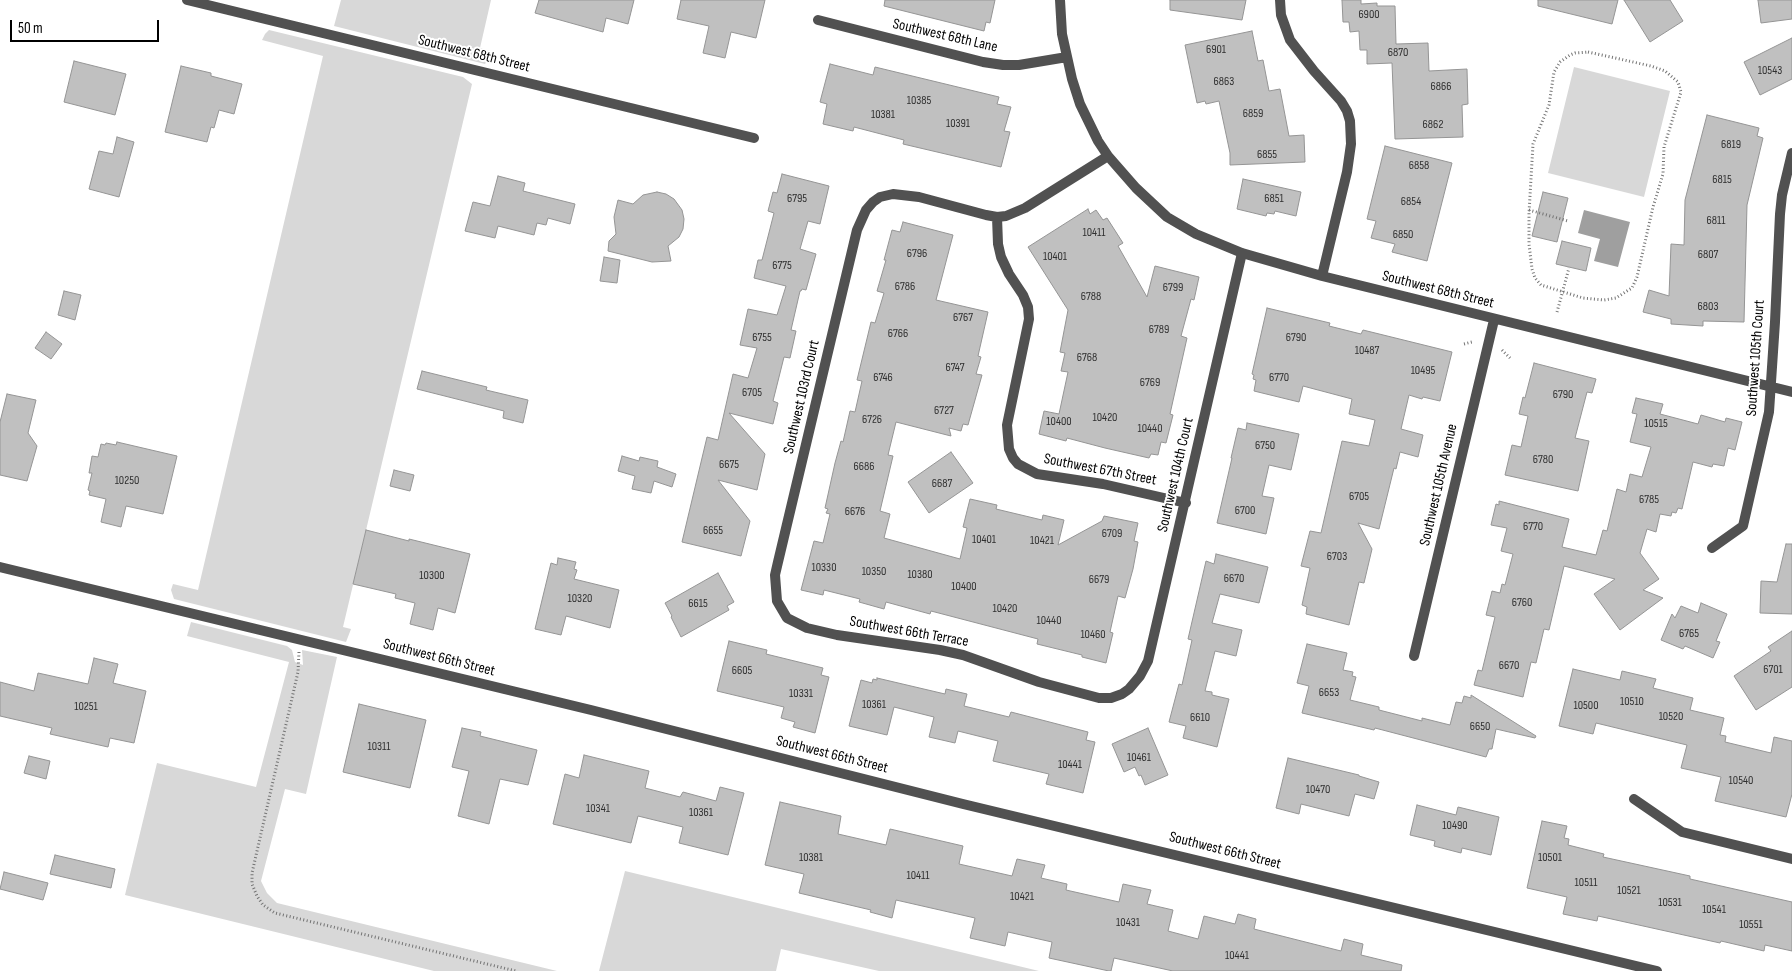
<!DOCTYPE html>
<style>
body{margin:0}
#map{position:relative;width:1792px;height:971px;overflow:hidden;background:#fff;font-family:"Sofia Sans Condensed",sans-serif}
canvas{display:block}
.scale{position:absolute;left:10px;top:20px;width:149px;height:22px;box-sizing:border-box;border:2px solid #000;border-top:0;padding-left:6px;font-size:15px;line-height:18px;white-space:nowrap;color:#000;-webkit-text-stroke:4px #fff;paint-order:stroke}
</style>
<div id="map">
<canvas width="1792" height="971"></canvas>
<div class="scale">50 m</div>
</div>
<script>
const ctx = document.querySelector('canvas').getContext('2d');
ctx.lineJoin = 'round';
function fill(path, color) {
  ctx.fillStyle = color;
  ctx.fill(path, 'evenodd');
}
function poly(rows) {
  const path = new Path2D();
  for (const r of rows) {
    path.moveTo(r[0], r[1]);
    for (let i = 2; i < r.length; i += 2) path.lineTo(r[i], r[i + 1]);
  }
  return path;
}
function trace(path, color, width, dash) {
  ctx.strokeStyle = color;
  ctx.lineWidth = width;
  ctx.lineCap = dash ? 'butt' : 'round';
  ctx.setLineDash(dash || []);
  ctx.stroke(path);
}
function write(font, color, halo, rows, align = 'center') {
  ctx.font = font + ' "Sofia Sans Condensed",sans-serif';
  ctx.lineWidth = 4;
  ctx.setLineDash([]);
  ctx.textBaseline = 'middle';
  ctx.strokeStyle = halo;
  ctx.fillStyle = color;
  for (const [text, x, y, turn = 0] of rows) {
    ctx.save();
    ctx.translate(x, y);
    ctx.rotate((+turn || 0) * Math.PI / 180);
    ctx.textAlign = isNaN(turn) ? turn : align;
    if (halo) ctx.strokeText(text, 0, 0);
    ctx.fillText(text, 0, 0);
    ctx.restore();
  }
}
fill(poly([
 [341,0,491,0,480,48,491,51,490,57,485,64,334,26],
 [269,30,463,77,472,84,343,627,351,629,346,642,174,599,171,590,173,584,198,590,323,56,262,40,265,34],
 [1574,67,1670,91,1644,197,1548,173],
 [191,622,287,646,292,650,295,662,303,665,302,650,337,657,306,794,285,789,261,881,267,893,277,903,557,971,434,971,125,895,157,763,256,787,289,662,187,636],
 [625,871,1039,971,879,971,781,949,776,971,599,971]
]), '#d8d8d8');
fill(poly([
 [1584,210,1630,222,1618,267,1594,261,1600,239,1578,233]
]), '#9f9f9f');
const building = poly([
 [539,0,634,0,628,24,606,18,603,32,535,13,539,0],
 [681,0,765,0,756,38,731,32,725,58,703,53,709,26,677,19,681,0],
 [885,0,995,0,990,23,986,22,984,31,884,6,885,0],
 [1170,0,1246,0,1242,20,1170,10,1170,0],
 [1342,0,1361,0,1361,4,1377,3,1377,6,1395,6,1396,44,1428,43,1429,71,1467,69,1468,104,1462,105,1463,137,1395,139,1392,63,1367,64,1367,50,1360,50,1359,31,1350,32,1349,22,1343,22,1342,0],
 [1538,0,1618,0,1612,24,1538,6,1538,0],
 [1624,0,1670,0,1683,21,1650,42,1624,0],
 [1758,0,1792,0,1792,19,1761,23,1758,0],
 [1252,31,1258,61,1263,60,1269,91,1280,89,1289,136,1304,135,1305,162,1230,165,1230,153,1219,101,1206,104,1205,101,1197,103,1185,45,1252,31],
 [1792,38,1792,79,1760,95,1744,62,1792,38],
 [74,61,126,74,115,115,64,102,74,61],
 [830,64,873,75,875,67,999,97,997,104,1011,107,1004,131,1010,132,1001,167,903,144,904,140,854,127,853,131,823,124,827,104,820,102,830,64],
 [181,66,211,73,211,76,242,84,234,114,219,110,214,128,211,127,207,142,165,132,181,66],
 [1707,115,1759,128,1757,136,1763,138,1747,205,1744,322,1703,321,1703,326,1671,324,1671,319,1643,312,1649,290,1669,296,1671,244,1684,245,1685,200,1707,115],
 [117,137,134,142,119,197,89,189,99,151,113,154,117,137],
 [1385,146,1452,163,1427,261,1392,252,1395,244,1371,238,1376,221,1367,219,1385,146],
 [782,174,829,186,820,224,808,221,800,249,816,254,806,290,802,289,801,291,800,291,791,330,796,331,790,358,784,357,773,401,778,403,773,424,729,413,765,454,757,490,718,480,750,521,741,556,682,542,707,437,718,440,733,374,748,378,757,348,740,345,748,309,777,315,786,286,754,278,758,260,762,260,774,213,768,211,773,192,777,193,782,174],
 [498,176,525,183,523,191,575,204,570,224,548,218,546,225,537,223,534,235,498,226,495,238,465,231,473,202,490,206,498,176],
 [1243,179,1301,192,1296,216,1275,211,1274,214,1267,213,1266,216,1237,209,1243,179],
 [657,192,666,194,674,199,682,210,684,219,683,229,679,237,668,246,671,261,652,262,608,251,609,241,616,234,614,217,618,200,633,204,643,195,657,192],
 [1543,192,1568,198,1557,242,1532,236,1543,192],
 [1088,209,1090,214,1096,210,1103,220,1107,218,1123,243,1118,246,1147,297,1155,266,1199,277,1194,300,1191,299,1181,336,1187,338,1170,414,1173,415,1166,443,1161,442,1158,455,1151,454,1149,458,1105,448,1067,438,1066,441,1039,434,1044,411,1059,414,1068,372,1061,371,1065,353,1060,352,1068,310,1028,247,1088,209],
 [903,222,953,235,936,300,988,312,978,356,981,357,976,374,982,375,968,425,963,424,961,431,949,428,951,436,896,422,888,455,893,456,880,511,890,514,884,538,960,559,967,528,963,527,970,499,997,505,996,509,1042,520,1043,515,1064,520,1058,545,1102,521,1104,516,1138,523,1134,541,1138,542,1133,569,1125,598,1118,596,1110,632,1113,633,1106,663,1082,657,1082,655,1037,644,1038,639,931,611,930,614,886,602,884,609,859,602,860,599,824,590,823,595,801,590,814,541,823,543,830,514,826,513,828,509,825,508,835,463,841,441,843,442,850,411,855,412,862,381,857,380,871,322,875,323,884,293,877,291,886,260,884,260,892,230,900,232,903,222],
 [1562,241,1591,248,1586,271,1556,264,1562,241],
 [604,257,620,260,617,283,600,281,604,257],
 [64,291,81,295,75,320,58,315,64,291],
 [1267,308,1330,323,1329,326,1361,334,1363,330,1452,352,1440,401,1423,397,1422,399,1409,395,1401,429,1423,435,1418,457,1400,452,1396,469,1394,468,1379,529,1358,523,1372,549,1364,583,1359,582,1349,625,1306,614,1307,607,1302,605,1310,568,1301,566,1310,531,1321,533,1342,441,1369,446,1375,420,1349,414,1352,399,1303,386,1299,402,1254,391,1256,380,1253,379,1254,375,1252,374,1267,308],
 [46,332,62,344,51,359,35,348,46,332],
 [1534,363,1596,379,1592,393,1587,392,1575,438,1589,441,1578,491,1505,475,1512,445,1521,447,1528,416,1519,414,1523,397,1525,398,1534,363],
 [422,371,487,387,486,390,528,400,523,423,503,418,504,411,417,389,422,371],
 [7,394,36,400,28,433,37,446,27,481,0,475,0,422,7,394],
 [1636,398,1663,404,1660,414,1698,424,1701,415,1725,422,1726,418,1742,422,1735,450,1728,448,1724,466,1713,464,1712,467,1693,462,1682,509,1678,508,1676,513,1672,512,1671,516,1660,514,1656,532,1647,529,1640,553,1659,579,1643,590,1663,598,1620,630,1594,594,1615,579,1564,566,1549,630,1544,629,1536,663,1531,662,1523,697,1474,685,1478,670,1482,671,1495,617,1486,615,1492,591,1500,593,1502,584,1505,585,1513,554,1501,551,1507,528,1491,525,1496,504,1499,505,1499,501,1569,519,1562,547,1596,555,1603,530,1607,531,1617,489,1626,492,1630,474,1642,477,1651,447,1630,442,1637,414,1632,413,1636,398],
 [1247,423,1299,434,1291,470,1269,465,1262,496,1274,498,1266,534,1217,523,1232,458,1231,458,1238,428,1246,430,1247,423],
 [117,442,177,456,163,514,126,506,121,527,101,522,106,499,89,495,90,491,88,490,92,473,89,473,92,456,98,457,101,444,105,445,106,443,116,445,117,442],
 [951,452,973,483,929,513,908,482,951,452],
 [622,456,639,461,640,457,658,461,657,467,676,474,672,487,654,481,651,493,632,489,635,476,618,471,622,456],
 [394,470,414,475,410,491,390,486,394,470],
 [366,530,409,541,409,539,470,554,455,613,438,608,433,630,410,624,415,603,395,598,396,594,353,584,366,530],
 [1786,544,1792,544,1792,614,1760,613,1761,581,1777,582,1786,544],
 [1216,554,1268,567,1259,603,1220,594,1212,623,1242,630,1236,656,1215,651,1205,691,1212,692,1212,695,1229,699,1217,747,1183,738,1186,726,1169,722,1179,684,1182,685,1192,640,1188,639,1206,561,1214,564,1216,554],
 [558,558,576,562,574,569,577,570,574,579,619,590,610,628,566,616,561,635,535,629,551,563,557,565,558,558],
 [718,573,734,602,727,606,729,610,681,637,671,617,672,616,665,603,718,573],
 [1701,603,1727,614,1716,641,1720,642,1713,658,1685,646,1683,649,1661,640,1672,614,1675,618,1681,606,1698,613,1701,603],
 [1792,631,1792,687,1756,710,1734,676,1771,651,1768,647,1792,631],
 [729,641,767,650,766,654,823,668,821,675,829,677,815,733,793,727,795,722,781,718,784,707,717,691,729,641],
 [1307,644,1347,653,1343,670,1353,672,1352,676,1356,677,1350,700,1379,707,1379,710,1422,721,1422,718,1450,725,1456,702,1462,703,1464,696,1471,698,1471,695,1536,736,1535,738,1496,729,1492,749,1489,749,1486,757,1375,728,1374,730,1302,713,1309,686,1297,683,1307,644],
 [94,658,118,664,113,683,146,691,134,743,110,738,108,747,50,734,52,728,0,716,0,682,34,691,38,673,88,684,94,658],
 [1573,669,1620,680,1622,671,1656,679,1653,688,1693,698,1690,710,1724,718,1720,735,1726,736,1725,742,1771,753,1774,737,1792,741,1792,794,1786,817,1715,801,1721,777,1681,768,1687,745,1596,723,1593,734,1559,726,1573,669],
 [877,678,945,694,946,689,967,694,964,706,1009,717,1011,712,1088,732,1086,740,1095,742,1083,793,1046,784,1049,774,993,761,998,741,958,731,955,743,929,737,934,717,894,707,887,735,849,726,861,680,872,683,873,679,877,680,877,678],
 [359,704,426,720,410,788,343,772,359,704],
 [462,728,481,732,480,736,537,750,528,785,500,779,489,824,458,816,469,771,452,767,462,728],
 [1148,728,1168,775,1145,785,1141,775,1139,776,1135,767,1124,772,1112,744,1148,728],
 [584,755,649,771,645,788,680,797,683,792,716,801,720,787,744,793,728,855,679,843,683,827,638,816,631,843,553,824,565,774,579,778,584,755],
 [29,756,50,761,46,779,24,773,29,756],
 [1288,758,1359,775,1359,776,1379,782,1374,799,1355,794,1349,816,1301,804,1299,814,1276,808,1288,758],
 [780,802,841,816,838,834,886,845,890,829,963,846,959,864,1012,876,1017,859,1045,865,1041,878,1067,884,1066,890,1119,902,1123,884,1151,890,1147,904,1173,910,1168,931,1198,939,1204,916,1235,924,1238,914,1256,919,1254,929,1341,951,1344,939,1363,944,1361,955,1402,965,1401,971,1173,971,1114,958,1111,971,1109,971,1049,958,1052,942,1008,932,1005,946,970,938,975,918,896,900,892,918,870,912,871,910,799,893,804,874,765,865,780,802],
 [1417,805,1456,815,1458,807,1499,817,1491,855,1462,848,1461,853,1434,846,1435,841,1410,835,1417,805],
 [1542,821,1567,826,1564,838,1569,839,1568,845,1604,854,1603,857,1690,876,1690,879,1792,902,1792,951,1765,945,1764,951,1721,941,1720,943,1598,916,1597,921,1563,914,1567,897,1527,888,1542,821],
 [55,855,115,869,111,888,50,874,55,855],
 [4,872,48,883,43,900,0,889,4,872]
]);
fill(building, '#c0c0c0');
trace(building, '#959595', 1);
trace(poly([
 [1588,52,1651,66,1665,71,1678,82,1681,92,1664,147,1663,174,1653,207,1637,277,1632,288,1627,291,1616,298,1604,300,1583,298,1541,285,1535,278,1532,269,1529,244,1529,213,1533,144,1549,105,1554,72,1560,62,1570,55,1575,53,1588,52],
 [1529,210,1568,221],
 [1557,312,1569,268],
 [1464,344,1472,342],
 [1502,350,1510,358],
 [299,652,298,672,252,873,252,884,257,896,263,905,275,913,516,971]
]), '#737373', 3, [1, 2.5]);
trace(poly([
 [187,0,754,138],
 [1060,0,1062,34,1072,79,1080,104,1098,141,1108,156,1136,188,1167,217,1196,234,1242,253,1322,276,1792,392],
 [1280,0,1281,15,1290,40,1314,71,1341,101,1347,111,1350,121,1351,144,1347,172,1322,276],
 [818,20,983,62,1003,65,1019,65,1067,57],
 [1108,156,1025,208,1006,216,997,217,986,215,919,197,893,194,880,197,873,202,866,210,857,230,778,562,775,575,777,601,787,618,807,628,837,635,940,650,963,655,1039,682,1099,698,1111,698,1122,694,1129,689,1140,676,1148,661,1242,253],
 [997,217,998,244,1001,257,1009,274,1023,295,1028,307,1029,319,1007,425,1009,449,1013,458,1018,464,1037,474,1103,484,1186,503],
 [1712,548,1743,526,1769,412,1775,322,1780,214,1782,195,1792,153],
 [0,567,591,710,963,804,1657,971],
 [1414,656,1494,320],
 [1634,799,1682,832,1792,859]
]), '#515151', 10);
write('12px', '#303030', null, [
 ["6900",1369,15],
 ["6901",1216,50],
 ["6870",1398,53],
 ["10543",1770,71],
 ["6863",1224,82],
 ["6866",1441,87],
 ["10385",919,101],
 ["6859",1253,114],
 ["10381",883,115],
 ["10391",958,124],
 ["6862",1433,125],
 ["6819",1731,145],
 ["6855",1267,155],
 ["6858",1419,166],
 ["6815",1722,180],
 ["6795",797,199],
 ["6851",1274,199],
 ["6854",1411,202],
 ["6811",1716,221],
 ["10411",1094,233],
 ["6850",1403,235],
 ["6796",917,254],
 ["6807",1708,255],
 ["10401",1055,257],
 ["6775",782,266],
 ["6786",905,287],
 ["6799",1173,288],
 ["6788",1091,297],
 ["6803",1708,307],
 ["6767",963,318],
 ["6789",1159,330],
 ["6766",898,334],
 ["6755",762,338],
 ["6790",1296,338],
 ["10487",1367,351],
 ["6768",1087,358],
 ["6747",955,368],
 ["10495",1423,371],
 ["6746",883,378],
 ["6770",1279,378],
 ["6769",1150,383],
 ["6705",752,393],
 ["6790",1563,395],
 ["6727",944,411],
 ["10420",1105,418],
 ["6726",872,420],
 ["10400",1059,422],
 ["10515",1656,424],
 ["10440",1150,429],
 ["6750",1265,446],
 ["6780",1543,460],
 ["6675",729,465],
 ["6686",864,467],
 ["10250",127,481],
 ["6687",942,484],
 ["6705",1359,497],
 ["6785",1649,500],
 ["6700",1245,511],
 ["6676",855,512],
 ["6770",1533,527],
 ["6655",713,531],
 ["6709",1112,534],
 ["10401",984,540],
 ["10421",1042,541],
 ["6703",1337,557],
 ["10330",824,568],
 ["10350",874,572],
 ["10380",920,575],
 ["10300",432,576],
 ["6670",1234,579],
 ["6679",1099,580],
 ["10400",964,587],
 ["10320",580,599],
 ["6760",1522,603],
 ["6615",698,604],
 ["10420",1005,609],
 ["10440",1049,621],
 ["6765",1689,634],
 ["10460",1093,635],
 ["6670",1509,666],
 ["6701",1773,670],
 ["6605",742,671],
 ["6653",1329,693],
 ["10331",801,694],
 ["10510",1632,702],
 ["10361",874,705],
 ["10500",1586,706],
 ["10251",86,707],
 ["10520",1671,717],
 ["6610",1200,718],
 ["6650",1480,727],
 ["10311",379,747],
 ["10461",1139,758],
 ["10441",1070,765],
 ["10540",1741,781],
 ["10470",1318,790],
 ["10341",598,809],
 ["10361",701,813],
 ["10490",1455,826],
 ["10381",811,858],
 ["10501",1550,858],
 ["10411",918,876],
 ["10511",1586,883],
 ["10521",1629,891],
 ["10421",1022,897],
 ["10531",1670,903],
 ["10541",1714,910],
 ["10431",1128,923],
 ["10551",1751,925],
 ["10441",1237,956]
]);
write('15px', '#000', '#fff', [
 ["Southwest 68th Lane",945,36,13],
 ["Southwest 68th Street",474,54,14],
 ["Southwest 68th Street",1438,290,14],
 ["Southwest 105th Court",1756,358,-86],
 ["Southwest 103rd Court",802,397,-77],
 ["Southwest 67th Street",1100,470,11],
 ["Southwest 104th Court",1176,475,-77],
 ["Southwest 105th Avenue",1439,485,-77],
 ["Southwest 66th Terrace",909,632,10],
 ["Southwest 66th Street",439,658,14],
 ["Southwest 66th Street",832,755,14],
 ["Southwest 66th Street",1225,851,14]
]);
</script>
